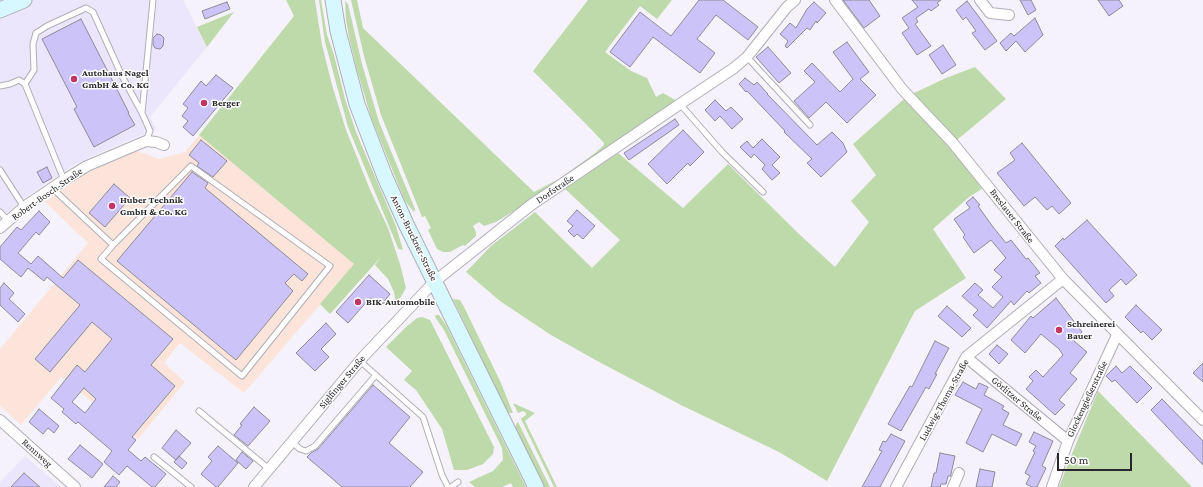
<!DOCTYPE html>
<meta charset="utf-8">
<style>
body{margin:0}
#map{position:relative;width:1203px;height:487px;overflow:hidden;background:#f5f2fc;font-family:"Crimson Pro",serif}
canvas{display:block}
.scale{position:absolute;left:1057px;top:453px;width:75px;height:18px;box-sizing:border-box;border:2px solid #27262a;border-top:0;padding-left:5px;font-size:12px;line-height:14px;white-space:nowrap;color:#27262a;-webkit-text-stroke:3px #fff;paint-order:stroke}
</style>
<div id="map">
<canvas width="1203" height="487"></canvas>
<div class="scale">50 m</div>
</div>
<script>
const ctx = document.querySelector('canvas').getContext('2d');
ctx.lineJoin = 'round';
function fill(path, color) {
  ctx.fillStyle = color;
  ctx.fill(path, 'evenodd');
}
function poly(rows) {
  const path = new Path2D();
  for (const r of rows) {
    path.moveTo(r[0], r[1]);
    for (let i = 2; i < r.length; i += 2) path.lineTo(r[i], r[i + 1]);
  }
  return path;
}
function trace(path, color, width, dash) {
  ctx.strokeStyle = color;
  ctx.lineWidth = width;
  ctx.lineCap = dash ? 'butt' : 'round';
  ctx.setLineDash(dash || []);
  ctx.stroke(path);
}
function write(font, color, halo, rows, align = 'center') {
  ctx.font = font + ' "Crimson Pro",serif';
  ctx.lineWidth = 3;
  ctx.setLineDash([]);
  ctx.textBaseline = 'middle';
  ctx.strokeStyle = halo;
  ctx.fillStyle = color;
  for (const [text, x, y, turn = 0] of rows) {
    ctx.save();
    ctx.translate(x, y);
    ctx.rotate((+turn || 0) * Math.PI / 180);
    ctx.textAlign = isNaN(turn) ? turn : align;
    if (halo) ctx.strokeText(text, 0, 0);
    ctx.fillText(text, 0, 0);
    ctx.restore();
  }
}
fill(poly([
 [0,0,183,0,207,47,150,117,156,129,99,153,74,165,23,199,0,219],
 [25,456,61,487,0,487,0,482]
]), '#ece6fc');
fill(poly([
 [199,135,355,264,244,393,180,343,164,363,185,382,138,439,61,377,21,425,0,406,0,349,88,243,45,202,83,175,112,161,137,151,159,159,185,152]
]), '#fce4da');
fill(poly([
 [286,0,315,0,322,45,332,85,346,130,371,192,388,228,400,264,406,288,396,305,394,292,388,279,375,265,381,257,330,314,320,304,354,264,199,135,294,16],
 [319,0,321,0,327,35,334,55,345,99,356,132,396,226,403,250,399,249,398,248,348,127,325,42],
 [351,0,357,0,363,28,534,192,559,179,595,153,604,145,604,143,587,125,533,71,588,0,672,0,657,19,640,6,605,52,631,71,647,78,656,97,663,93,677,101,530,201,496,222,484,226,479,222,473,226,476,232,476,236,465,246,463,245,450,252,443,252,437,249,428,230,431,228,425,216,422,217,381,115,364,56],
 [345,1,348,4,362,64,379,122,415,209,414,212,405,201,371,117,357,70,349,37,346,20],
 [234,12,207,47,197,27],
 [975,67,1006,99,957,140,912,94,946,78],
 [904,99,957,155,982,189,969,197,933,229,966,278,915,311,827,481,779,452,683,406,601,363,551,335,500,301,466,272,491,246,535,212,592,268,620,240,565,189,618,153,683,208,728,164,799,234,835,267,869,222,851,201,876,175,853,144],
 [453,299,460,300,464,307,501,383,513,413,508,413,506,410],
 [436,315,439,315,446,325,526,487,513,487,511,483,502,487,475,487,469,482,493,471,503,460,502,448,444,330,435,317],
 [422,317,430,320,494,447,493,454,483,464,467,470,454,470,442,429,416,390,404,380,412,371,386,347,406,327,417,318],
 [1098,391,1192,487,1059,487,1069,461],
 [513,403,535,413,525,421,557,487,554,487,521,419,526,415,526,413,523,411,518,413],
 [518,422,550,487,542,487,515,430,516,424]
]), '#bed9aa');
const building = poly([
 [699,0,723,0,758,27,748,40,716,15,697,39,715,53,700,73,653,37,630,67,610,52,640,12,671,36,699,0],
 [843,0,869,0,880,16,864,28,843,0],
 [912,0,941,0,937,3,939,5,931,11,929,9,916,18,918,22,915,24,931,46,917,55,902,33,909,28,902,18,918,7,912,0],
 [1020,0,1031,0,1036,10,1028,15,1020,0],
 [1098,0,1119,0,1123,6,1109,16,1098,0],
 [967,1,997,41,985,50,972,33,976,31,966,17,963,20,956,10,967,1],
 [227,2,230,9,205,19,202,11,227,2],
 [814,2,826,13,817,23,816,21,810,30,807,28,787,48,785,46,788,41,780,34,790,23,796,28,807,9,814,2],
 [1035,18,1043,35,1025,52,1016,41,1006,51,1000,43,1011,33,1014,36,1035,18],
 [81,19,129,113,128,113,135,125,94,147,74,109,77,107,42,39,81,19],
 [157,34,161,35,164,38,163,46,160,49,155,48,153,45,153,38,157,34],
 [847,42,869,72,860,79,876,95,847,123,826,102,809,118,794,101,815,82,804,71,812,63,840,92,853,79,833,52,847,42],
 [943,45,956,65,942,74,929,55,943,45],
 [768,47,791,73,779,83,756,57,768,47],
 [216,75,233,88,193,136,183,127,188,121,182,116,188,108,183,104,201,81,206,86,216,75],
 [745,78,754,85,757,82,768,94,767,94,817,145,832,132,843,143,847,152,821,177,807,163,812,159,784,132,785,131,747,91,746,92,739,84,745,78],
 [715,100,726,111,731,107,743,119,732,129,720,116,715,121,705,110,715,100],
 [675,119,679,125,629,160,624,153,675,119],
 [683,130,704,152,690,166,688,163,667,184,648,164,683,130],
 [762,139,780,157,772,165,780,173,772,180,762,169,765,165,754,154,751,158,740,147,747,141,753,148,762,139],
 [201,140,227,161,213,177,197,166,199,163,189,155,201,140],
 [1022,143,1071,203,1059,214,1052,206,1047,210,1035,197,1024,206,997,173,1015,160,1010,153,1022,143],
 [47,167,52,178,43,183,37,172,47,167],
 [192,172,208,183,205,188,308,274,302,281,294,274,285,283,293,291,236,360,117,261,192,172],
 [114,184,130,198,105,227,89,213,114,184],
 [973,197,980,205,978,206,993,227,1006,243,1011,240,1026,259,1028,258,1040,273,1035,276,1041,283,1029,293,1027,291,1014,305,1011,301,987,328,973,315,978,310,962,296,975,283,983,290,978,295,993,308,1003,297,992,287,1002,277,994,270,1006,258,991,240,974,253,963,237,965,235,954,219,970,208,966,203,973,197],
 [577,210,595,226,583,239,577,234,574,237,568,231,573,226,567,221,577,210],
 [39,211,50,222,39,235,36,232,18,253,31,264,38,256,63,278,78,260,173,339,151,365,175,386,132,437,136,440,128,450,141,461,145,457,166,474,155,487,152,487,127,466,119,475,104,462,112,451,78,422,76,424,62,412,64,409,51,398,77,365,85,372,112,339,92,322,50,372,35,359,80,305,47,277,44,281,28,268,21,277,0,259,0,247,17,227,21,230,39,211],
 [84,388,96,399,85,413,72,402,84,388],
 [1087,220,1137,275,1126,285,1121,279,1109,290,1114,296,1106,303,1055,246,1063,238,1064,240,1087,220],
 [369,275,390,294,383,303,370,298,348,323,336,312,369,275],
 [4,283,14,293,9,299,25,314,18,322,0,305,0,288,4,283],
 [1056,298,1082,332,1074,341,1087,352,1070,373,1077,379,1059,400,1065,405,1055,415,1026,389,1033,381,1029,377,1036,370,1043,377,1063,355,1059,349,1041,334,1025,353,1011,340,1031,316,1033,318,1056,298],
 [1136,305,1162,330,1152,340,1143,331,1141,333,1125,317,1136,305],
 [947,306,971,328,962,337,938,316,947,306],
 [326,323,336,334,321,349,329,357,315,371,296,353,326,323],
 [935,341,949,348,935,374,937,374,929,389,926,387,901,431,888,424,910,386,912,387,935,341],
 [997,345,1008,354,999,364,989,354,997,345],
 [1203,363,1203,382,1193,373,1203,363],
 [1116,366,1122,373,1130,366,1152,388,1137,403,1115,380,1112,382,1106,376,1116,366],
 [963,382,976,389,979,383,988,387,984,395,1004,406,1002,409,1009,413,1003,425,1022,434,1016,446,992,434,983,452,966,443,982,409,955,395,963,382],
 [373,385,410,417,389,443,423,472,410,487,342,487,307,457,311,453,318,449,373,385],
 [1162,399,1203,441,1203,465,1151,410,1162,399],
 [254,407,270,421,248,446,234,435,242,425,240,424,254,407],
 [39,409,59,426,54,433,48,428,43,434,29,422,39,409],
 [176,430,191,443,176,460,162,448,176,430],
 [1034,432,1053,441,1042,466,1046,468,1037,487,1032,487,1026,484,1030,476,1025,473,1035,452,1033,451,1036,446,1029,442,1034,432],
 [891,434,905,441,881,485,880,487,862,487,882,451,879,450,883,441,886,442,891,434],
 [80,445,103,464,92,478,68,459,80,445],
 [218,446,238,463,218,487,216,487,201,474,212,461,208,457,218,446],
 [242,452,253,461,246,469,236,460,242,452],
 [940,453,955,456,951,474,951,476,948,476,946,484,941,484,940,487,931,487,934,473,936,473,940,453],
 [179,456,187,463,182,469,174,462,179,456],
 [980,469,995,472,992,487,976,487,980,469],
 [24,473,40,487,11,487,24,473],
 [113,476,120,482,116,487,104,487,113,476]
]);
fill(building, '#ccc3f9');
trace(building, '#8d8c95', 1);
const lane = poly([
 [747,57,810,125],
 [25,84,34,70,33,44,36,33,47,26,86,8,93,12,122,76,142,113],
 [0,86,10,84,19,80,25,84,64,180],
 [680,104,722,152,763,192],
 [146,141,150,131,142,113,153,0],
 [0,170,24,207],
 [52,188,113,245,191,166,330,266,242,376,101,259,113,245],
 [0,212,8,221],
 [360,361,423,417,442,475,448,487],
 [199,411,269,469],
 [292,442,300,449,306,451,315,446,376,375],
 [154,457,191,487],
 [451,487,458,482]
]);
const street = poly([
 [835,0,902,89,952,142,1063,279,1203,420],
 [980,0,990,13,1009,15],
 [0,228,24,207,64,180,87,166,146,141,156,142,164,145],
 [966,357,1068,441],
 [0,420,75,487],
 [254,487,363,357,434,282,531,205,680,104,734,68,747,57,787,7,795,0],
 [896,487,966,357,1063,279],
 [953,487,959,473],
 [1052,487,1068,441,1117,335]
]);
const secondary = poly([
 [333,0,338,31,357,104,385,177,406,224,536,487],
 [0,10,24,0]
]);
trace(lane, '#b0adb6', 7);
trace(street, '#b0adb6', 12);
trace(secondary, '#b0adb6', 17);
trace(lane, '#fff', 5);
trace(street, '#fff', 10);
trace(secondary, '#d8f8ff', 15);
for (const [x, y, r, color] of [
 [74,79,4,"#c13466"],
 [204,103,4,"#c13466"],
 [112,206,4,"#c13466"],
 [358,302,4,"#c13466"],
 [1059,330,4,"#c13466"]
]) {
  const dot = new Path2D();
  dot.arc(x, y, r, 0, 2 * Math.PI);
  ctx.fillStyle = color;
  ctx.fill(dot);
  trace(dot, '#fff', 1.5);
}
write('bold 10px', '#27262a', '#fff', [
 ["Autohaus Nagel",82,73],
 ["GmbH & Co. KG",82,85],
 ["Berger",212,103],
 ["Huber Technik",120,200],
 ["GmbH & Co. KG",120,212],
 ["BIK-Automobile",366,302],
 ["Schreinerei",1067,324],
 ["Bauer",1067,336]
], 'left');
write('10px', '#27262a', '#fff', [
 ["Dorfstraße",555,189,-34],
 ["Robert-Bosch-Straße",47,194,-35],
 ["Breslauer Straße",1012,216,52],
 ["Anton-Bruckner-Straße",414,238,64],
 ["Siglfinger Straße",342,382,-50],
 ["Görlitzer Straße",1017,399,40],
 ["Glockengießerstraße",1087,399,-65],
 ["Ludwig-Thoma-Straße",944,400,-61],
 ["Rennweg",37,453,42]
]);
</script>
